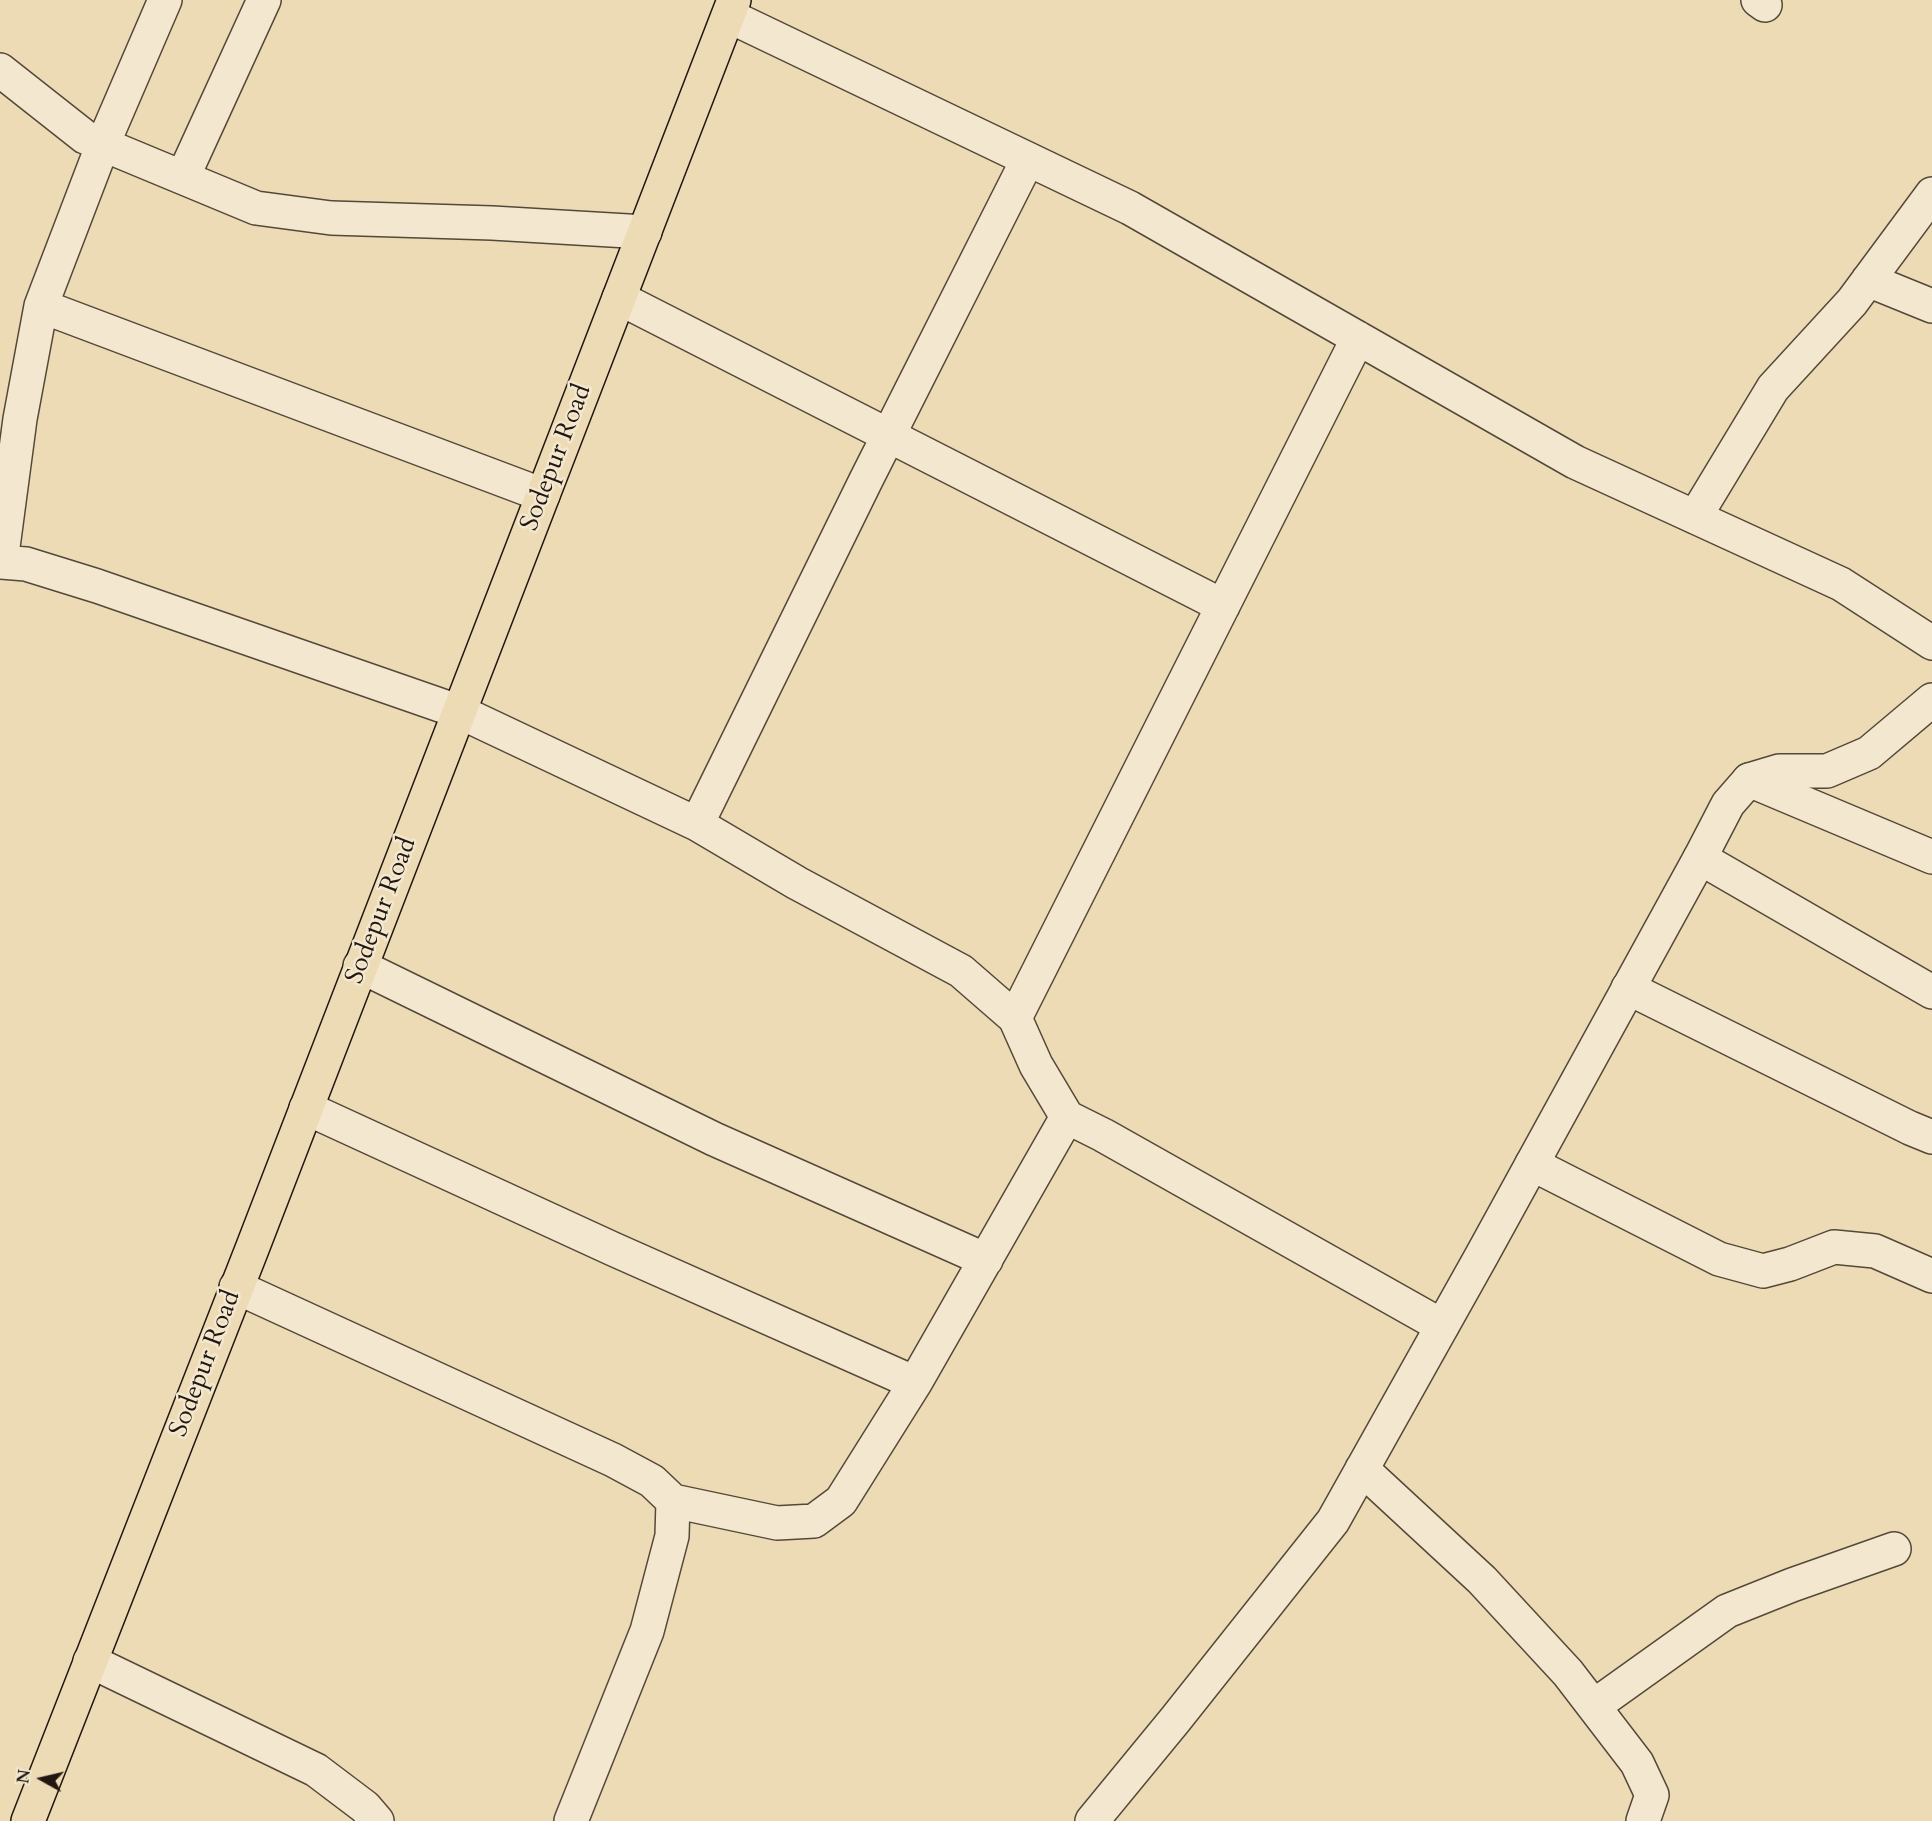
<!DOCTYPE html>
<style>
body{margin:0}
#map{position:relative;width:1932px;height:1821px;overflow:hidden;background:#ecdbb5;font-family:Cardo,serif}
canvas{display:block}
.north{position:absolute;left:12px;top:1749px;width:60px;height:60px;-webkit-text-stroke:4px #f3e8cf;paint-order:stroke;rotate:278deg;font-size:16px;font-weight:700;line-height:24px;text-align:center;color:#211710}
.north::after{content:'';display:block;margin:auto;width:21px;height:27px;background:#211710;clip-path:polygon(50% 0,100% 100%,50% 72%,0 100%)}
</style>
<div id="map">
<canvas width="1932" height="1821"></canvas>
<div class="north">N</div>
</div>
<script>
const ctx = document.querySelector('canvas').getContext('2d');
ctx.lineJoin = 'round';
function poly(rows) {
  const path = new Path2D();
  for (const r of rows) {
    path.moveTo(r[0], r[1]);
    for (let i = 2; i < r.length; i += 2) path.lineTo(r[i], r[i + 1]);
  }
  return path;
}
function trace(path, color, width, dash) {
  ctx.strokeStyle = color;
  ctx.lineWidth = width;
  ctx.lineCap = dash ? 'butt' : 'round';
  ctx.setLineDash(dash || []);
  ctx.stroke(path);
}
function write(font, color, halo, rows, align = 'center') {
  ctx.font = font + ' Cardo,serif';
  ctx.lineWidth = 5;
  ctx.setLineDash([]);
  ctx.textBaseline = 'middle';
  ctx.strokeStyle = halo;
  ctx.fillStyle = color;
  for (const [text, x, y, turn = 0] of rows) {
    ctx.save();
    ctx.translate(x, y);
    ctx.rotate((+turn || 0) * Math.PI / 180);
    ctx.textAlign = isNaN(turn) ? turn : align;
    if (halo) ctx.strokeText(text, 0, 0);
    ctx.fillText(text, 0, 0);
    ctx.restore();
  }
}
const minor = poly([
 [1758,0,1765,5],
 [729,16,1130,208,1575,462,1841,584,1932,643],
 [0,70,85,137,256,208,331,218,492,223,645,232],
 [183,177,264,0],
 [1868,280,1932,306],
 [619,298,1223,606],
 [41,306,543,495],
 [1695,517,1773,388,1852,302,1932,194],
 [0,562,26,564,97,586,460,712,697,824,797,883,961,971,1015,1018,1036,1065,1067,1117,1103,1135,1442,1326],
 [1,562,20,419,41,306,103,144,165,0],
 [1749,780,1932,857],
 [697,824,866,480,1028,159],
 [1700,858,1932,992],
 [360,966,714,1139,986,1260],
 [1628,988,1910,1128,1932,1137],
 [1015,1018,1358,338],
 [306,1108,613,1249,915,1383],
 [1532,1164,1719,1259,1763,1271,1790,1264,1834,1247,1875,1251,1932,1276],
 [236,1287,613,1460,652,1481,673,1501,672,1536,647,1631,571,1821],
 [1362,1469,1482,1580,1568,1673,1637,1763,1652,1795,1643,1821],
 [673,1501,777,1523,814,1521,841,1501,915,1383,1067,1117],
 [90,1661,316,1770,365,1807,377,1821],
 [1594,1706,1727,1611,1792,1585,1894,1549]
]);
const tertiary = poly([
 [1092,1821,1175,1720,1333,1521,1482,1255,1700,858,1728,804,1749,780,1779,771,1827,771,1869,753,1932,700]
]);
const primary = poly([
 [28,1821,252,1249,734,0]
]);
trace(minor, '#544839', 36);
trace(tertiary, '#544839', 36);
trace(primary, '#211710', 36);
trace(minor, '#f3e8cf', 33);
trace(tertiary, '#f3e8cf', 33);
trace(primary, '#ecdbb5', 33);
write('26px', '#211710', '#f3e8cf', [
 ["Sodepur Road",557,458,-69],
 ["Sodepur Road",382,911,-69],
 ["Sodepur Road",206,1364,-69]
]);
</script>
